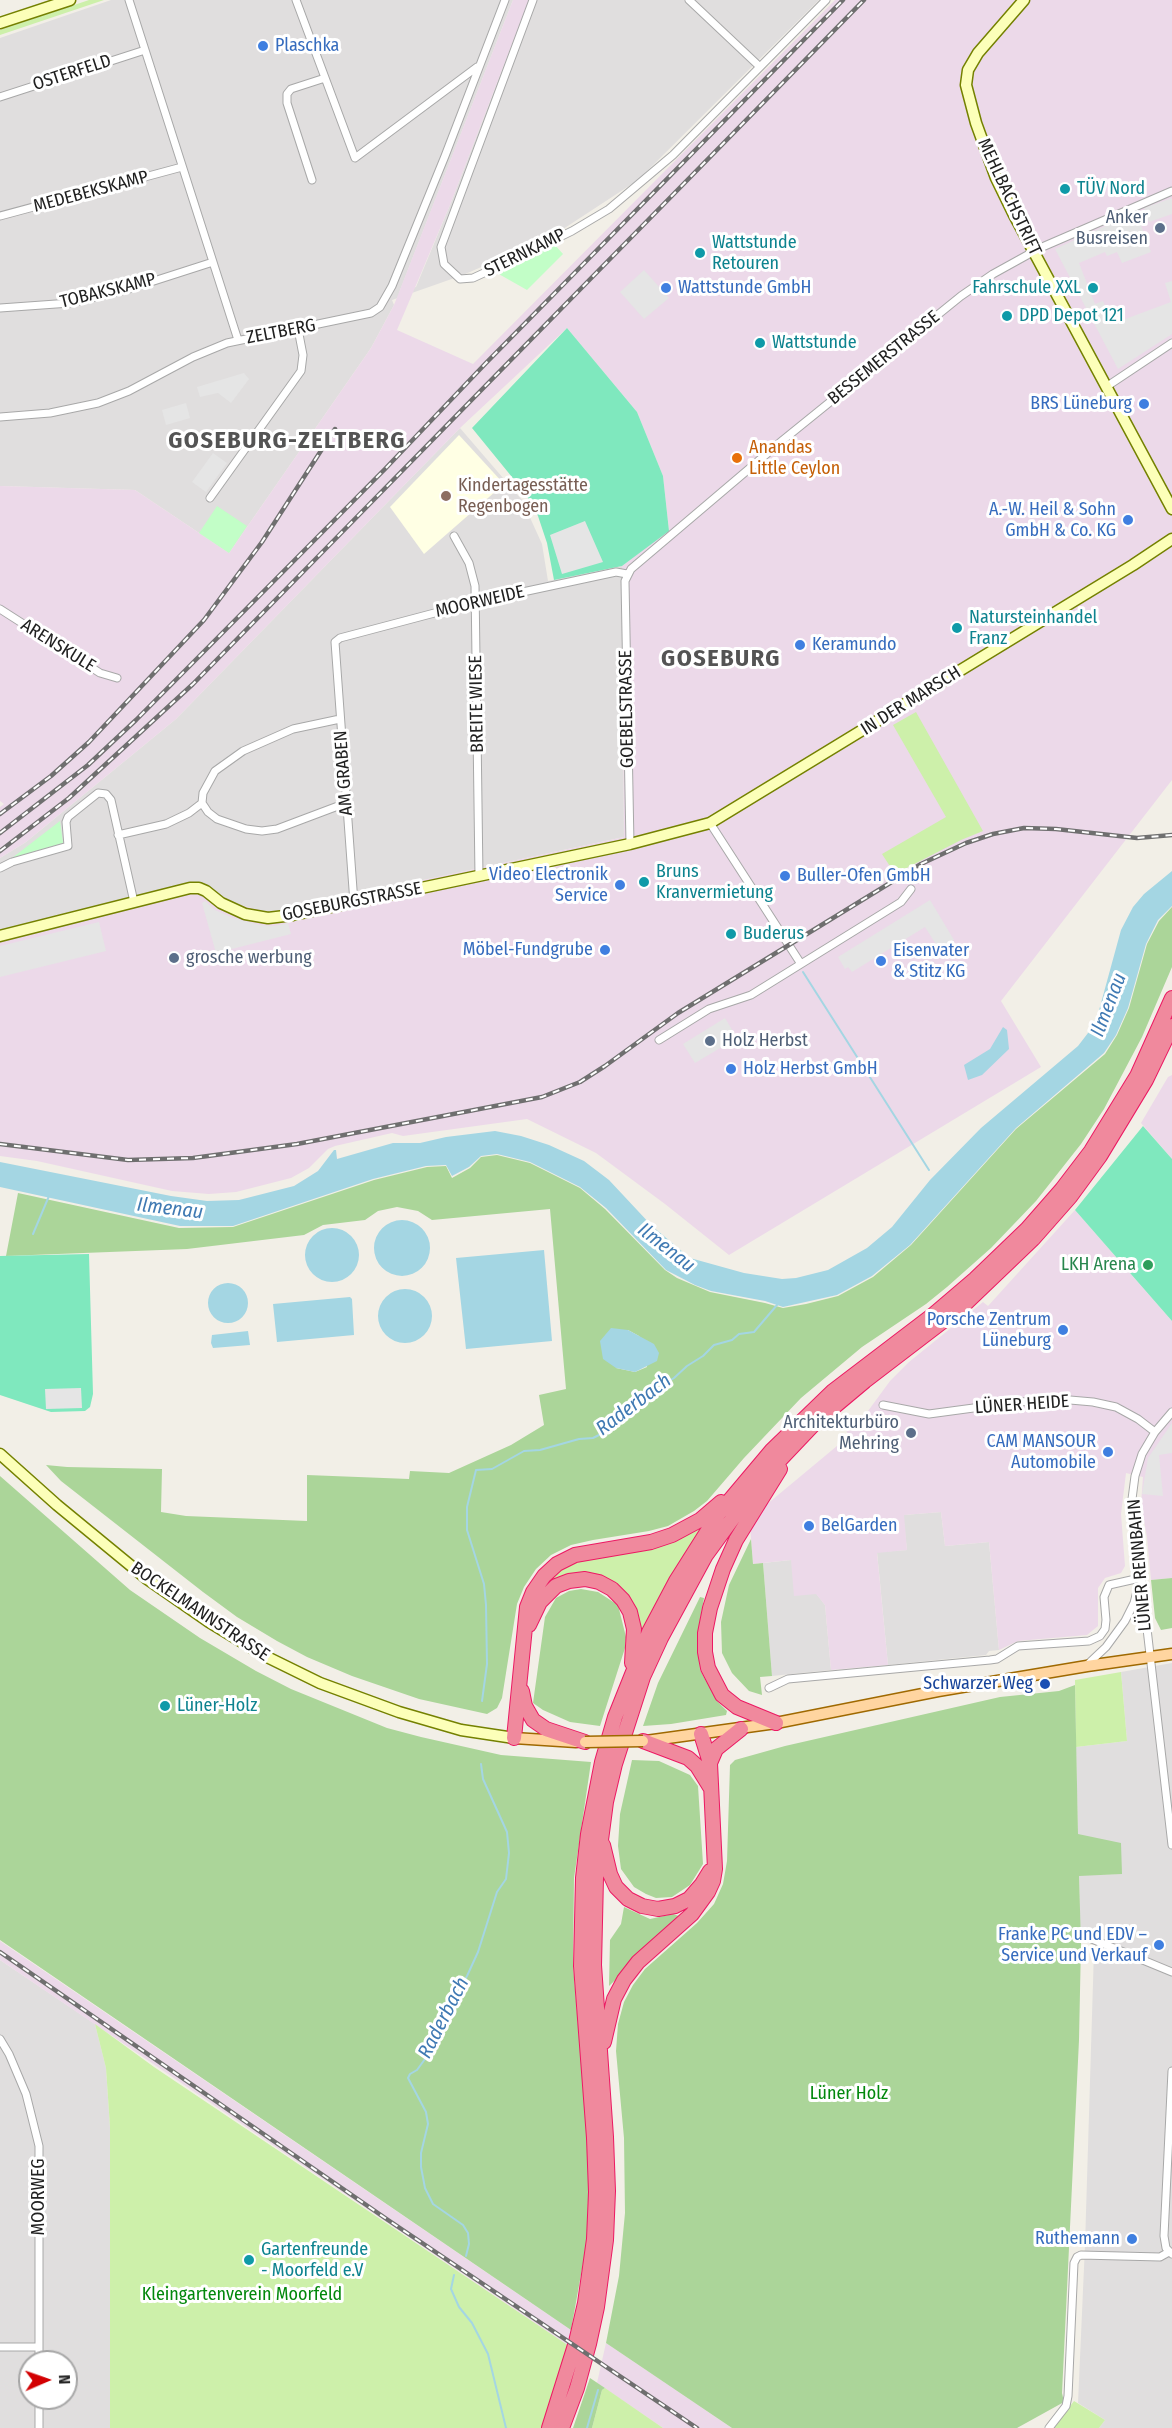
<!DOCTYPE html>
<meta charset="utf-8">
<style>
body{margin:0}
#map{position:relative;width:1172px;height:2428px;overflow:hidden;background:#f2efe7;font-family:"Fira Sans Condensed",sans-serif}
canvas{display:block}
.north{position:absolute;left:18px;top:2350px;width:60px;height:60px;box-sizing:border-box;background:#fff;border:2px solid #a6a6a6;border-radius:50%;rotate:88deg;font-size:16px;font-weight:700;line-height:24px;text-align:center;color:#212121}
.north::after{content:'';display:block;margin:auto;width:21px;height:27px;background:#d30002;clip-path:polygon(50% 0,100% 100%,50% 72%,0 100%)}
</style>
<div id="map">
<canvas width="1172" height="2428"></canvas>
<div class="north">N</div>
</div>
<script>
const ctx = document.querySelector('canvas').getContext('2d');
ctx.lineJoin = 'round';
function fill(path, color) {
  ctx.fillStyle = color;
  ctx.fill(path, 'evenodd');
}
function poly(rows) {
  const path = new Path2D();
  for (const r of rows) {
    if (r.length === 3) {
      path.moveTo(r[0] + r[2], r[1]);
      path.arc(r[0], r[1], r[2], 0, 2 * Math.PI);
      continue;
    }
    path.moveTo(r[0], r[1]);
    for (let i = 2; i < r.length; i += 2) path.lineTo(r[i], r[i + 1]);
  }
  return path;
}
function trace(path, color, width, dash) {
  ctx.strokeStyle = color;
  ctx.lineWidth = width;
  ctx.lineCap = dash ? 'butt' : 'round';
  ctx.setLineDash(dash || []);
  ctx.stroke(path);
}
function write(font, color, halo, rows, align = 'center') {
  ctx.font = font + ' "Fira Sans Condensed",sans-serif';
  ctx.lineWidth = 6;
  ctx.setLineDash([]);
  ctx.textBaseline = 'middle';
  ctx.strokeStyle = halo;
  ctx.fillStyle = color;
  for (const [text, x, y, turn = 0] of rows) {
    ctx.save();
    ctx.translate(x, y);
    ctx.rotate((+turn || 0) * Math.PI / 180);
    ctx.textAlign = isNaN(turn) ? turn : align;
    if (halo) ctx.strokeText(text, 0, 0);
    ctx.fillText(text, 0, 0);
    ctx.restore();
  }
}
fill(poly([
 [111,0,513,0,399,293,416,287,450,205,529,0,819,0,638,180,554,235,463,275,392,300,394,305,371,348,229,553,135,490,0,486,0,38],
 [460,428,522,500,542,544,548,581,622,566,624,837,269,913,227,901,0,933,0,858,26,842,176,719],
 [941,1512,945,1546,989,1542,999,1650,989,1651,986,1655,888,1665,877,1552,907,1550,903,1515],
 [791,1560,825,1605,831,1670,772,1676,763,1563],
 [1172,1663,1172,2428,1099,2428,1105,2420,1078,2403,1085,2245,1094,1950,1099,1936,1080,1928,1079,1875,1121,1874,1078,1835,1076,1747,1127,1741,1121,1672],
 [0,1960,95,2024,106,2068,110,2127,110,2428,0,2428],
 [30,2362,66,2362,66,2398,30,2398]
]), '#e0dede');
fill(poly([
 [513,0,529,0,450,205,397,330,473,364,835,0,1172,0,1172,780,1001,1001,1041,1067,729,1255,665,1204,596,1153,527,1119,403,1136,392,1133,335,1146,328,1149,309,1168,291,1178,236,1192,209,1194,172,1191,37,1161,0,1156,0,933,203,883,227,901,269,913,624,837,622,566,669,530,663,476,637,412,567,328,460,428,176,719,26,842,0,858,0,807,4,804,0,801,0,486,135,490,229,553,371,348,394,305],
 [1172,1075,1172,1159,1141,1123,1168,1077],
 [1075,1210,1172,1321,1172,1578,1151,1580,1147,1537,1141,1504,1143,1477,1126,1473,1121,1514,1125,1566,1121,1573,1105,1578,1098,1588,1098,1626,1087,1635,1018,1641,999,1650,989,1542,945,1546,941,1512,904,1515,907,1550,877,1553,888,1665,831,1670,825,1605,816,1594,794,1596,791,1560,753,1564,750,1525,760,1510,849,1436,846,1430,868,1411,890,1381,909,1362,983,1302,988,1306],
 [0,1941,571,2330,569,2346,0,1960],
 [606,2343,732,2428,663,2428,597,2383]
]), '#ecd9e9');
fill(poly([
 [459,435,504,484,424,554,390,507]
]), '#ffffe4');
fill(poly([
 [89,0,104,0,0,35,0,30],
 [916,712,983,831,961,840,895,874,882,854,946,817,893,725],
 [706,1523,637,1645,639,1629,601,1577,539,1593,548,1580,560,1569,577,1560],
 [1121,1672,1127,1741,1076,1747,1075,1680],
 [95,2024,154,2067,569,2346,543,2428,110,2428,110,2127,106,2068],
 [605,2388,663,2428,592,2428,602,2390],
 [1074,2401,1105,2420,1099,2428,1053,2428]
]), '#cdf0aa');
fill(poly([
 [1172,907,1172,967,1142,1037,1104,1109,1081,1144,1036,1201,991,1248,947,1287,926,1304,862,1347,801,1398,744,1458,707,1501,694,1511,668,1526,649,1531,593,1540,571,1545,551,1555,536,1569,524,1587,517,1604,502,1698,497,1708,487,1714,419,1699,352,1676,307,1657,277,1641,237,1617,203,1592,61,1481,46,1465,67,1467,162,1469,161,1512,186,1516,307,1521,307,1475,409,1479,410,1471,449,1473,511,1445,544,1425,539,1395,566,1389,550,1209,432,1220,418,1211,397,1207,378,1211,365,1220,323,1225,304,1235,187,1249,6,1256,18,1193,179,1228,233,1227,374,1180,427,1167,446,1166,452,1178,470,1168,481,1157,497,1155,530,1163,580,1188,605,1209,665,1270,677,1278,710,1292,765,1303,783,1308,806,1304,838,1296,873,1277,911,1245,1016,1129,1105,1054,1117,1035,1129,1008,1147,944,1159,921],
 [628,1330,639,1336,647,1367,635,1372,616,1368],
 [0,1476,130,1590,200,1638,256,1671,291,1689,387,1728,421,1737,501,1755,591,1762,574,1878,573,1965,589,2157,587,2241,571,2330,0,1940],
 [751,1539,753,1564,763,1563,772,1676,760,1677,762,1695,749,1691,732,1673,722,1653,721,1622,729,1585],
 [1172,1578,1172,1628,1161,1630,1155,1618,1151,1580],
 [581,1589,598,1592,618,1605,626,1637,625,1648,600,1726,570,1722,543,1710,533,1703,545,1617,556,1598,569,1591],
 [700,1597,704,1598,698,1632,700,1670,717,1701,727,1711,726,1715,671,1724,643,1726,658,1683],
 [1075,1685,1078,1834,1121,1843,1122,1874,1079,1876,1081,1943,1079,2040,1062,2393,1064,2402,1017,2428,732,2428,606,2343,619,2276,625,2213,624,2138,616,2051,618,2024,624,2002,633,1985,645,1969,697,1923,714,1904,723,1884,727,1861,730,1765,735,1760,785,1746,1000,1697,1059,1691],
 [632,1760,659,1761,690,1775,698,1786,703,1864,690,1885,672,1897,656,1898,646,1894,634,1887,621,1869,618,1846,620,1814],
 [624,1907,650,1919,673,1914,682,1917,609,1986,610,1940,621,1924],
 [590,2378,605,2388,602,2390,592,2428,573,2428]
]), '#abd599');
fill(poly([
 [554,244,563,254,527,290,497,273],
 [217,506,247,526,229,553,199,533],
 [60,821,63,843,12,858]
]), '#c2fec7');
fill(poly([
 [567,328,637,412,663,476,669,531,622,566,554,580,547,543,538,516,525,493,472,428],
 [1143,1126,1172,1159,1172,1321,1075,1210],
 [89,1254,93,1394,90,1407,85,1411,51,1412,0,1395,0,1256]
]), '#7fe8be');
fill(poly([
 [1172,198,1172,214,1149,222,1144,208],
 [1136,212,1151,252,1122,263,1117,252,1107,256,1105,252,1079,263,1095,304,1103,301,1112,324,1171,302,1165,283,1172,281,1172,334,1118,369,1055,249],
 [644,270,669,298,644,319,620,292],
 [244,373,249,379,231,403,218,393,200,397,197,387],
 [186,403,190,418,166,425,162,410],
 [213,453,227,463,206,492,192,482],
 [585,521,603,562,562,574,550,535],
 [930,900,954,940,939,949,925,927,852,972,848,967,845,969,838,957],
 [205,901,215,910,233,918,260,925,274,926,288,923,291,934,216,953,202,903],
 [99,922,106,951,0,977,0,946],
 [725,1018,737,1038,695,1063,683,1044],
 [81,1388,82,1408,46,1409,45,1389],
 [1172,1423,1172,1453,1159,1455,1163,1496,1142,1494,1148,1458]
]), '#e5e5e5');
fill(poly([
 [1172,871,1172,906,1158,920,1146,944,1128,1008,1116,1035,1104,1053,1016,1128,910,1245,872,1276,837,1295,783,1307,765,1301,711,1291,695,1285,666,1270,606,1208,580,1187,530,1162,497,1154,481,1156,469,1167,452,1176,446,1165,426,1166,373,1179,233,1226,180,1226,0,1187,0,1162,171,1196,207,1201,239,1200,294,1186,318,1171,334,1150,336,1150,337,1159,393,1143,420,1143,446,1137,495,1131,521,1136,549,1145,584,1161,609,1180,652,1226,690,1258,744,1273,782,1279,796,1278,828,1270,867,1248,892,1227,930,1180,981,1128,1078,1046,1088,1033,1098,1014,1121,930,1133,907,1144,894],
 [1003,1027,1007,1030,1009,1049,982,1075,968,1080,964,1065,990,1049],
 [402,1248,28],
 [332,1255,27],
 [544,1250,552,1341,466,1349,456,1258],
 [228,1303,20],
 [405,1316,27],
 [350,1297,352,1299,354,1335,277,1342,273,1304],
 [611,1328,628,1330,654,1344,659,1353,657,1361,635,1372,616,1368,603,1359,600,1341],
 [248,1331,250,1345,213,1348,211,1343,212,1335]
]), '#a4d6e3');
trace(poly([
 [803,972,929,1170],
 [33,1234,49,1196],
 [482,1701,487,1664,486,1605,484,1584,467,1530,467,1507,476,1470,492,1469,524,1451,540,1450,579,1439,593,1438,601,1434,607,1422,674,1378,687,1366,703,1356,714,1345,732,1340,739,1334,754,1332,777,1305],
 [466,2256,469,2244,468,2233,463,2225,433,2204,425,2188,421,2167,421,2153,428,2124,426,2112,408,2078,410,2074,417,2070,425,2059,435,2032,467,1976,478,1952,497,1892,506,1879,509,1853,507,1832,483,1779,481,1764],
 [454,2275,451,2289,459,2307,472,2323,488,2354,506,2428],
 [587,2428,598,2390]
]), '#a4d6e3', 2);
const street = poly([
 [129,0,238,340],
 [296,0,355,158,477,67],
 [533,0,441,247,444,264,460,279,473,278,525,254,572,231,609,209,673,155,826,0],
 [689,0,759,66],
 [0,97,145,50],
 [312,180,287,103,287,94,291,89,325,78],
 [0,216,182,167],
 [0,308,70,303,129,289,213,262],
 [1106,387,1172,343],
 [0,417,50,413,98,403,129,391,193,357,227,343,371,313,380,307,392,286,445,156,505,0],
 [210,498,301,371,303,355,298,329],
 [454,536,469,563,475,586,479,876],
 [0,609,100,673,117,678],
 [202,803,208,812,217,819,246,829,262,831,277,829,346,803],
 [710,823,801,964],
 [118,835,166,824,189,813,202,803,203,793,215,771,243,751,293,729,340,719],
 [630,844,625,581,631,569,783,440,961,296,993,274,1040,248,1172,191],
 [0,868,12,862,68,846,66,822,68,817,98,793,106,794,111,800,134,902],
 [354,903,335,642,340,638,476,602,616,572,627,574],
 [659,1040,709,1009,751,995,901,902,911,889],
 [883,1405,929,1414,1018,1402,1070,1400,1093,1402,1116,1407,1138,1419,1155,1432],
 [1172,1412,1155,1432,1142,1454,1135,1476,1132,1499,1172,1845],
 [1088,1664,1106,1647,1125,1621,1134,1603,1138,1587],
 [769,1688,788,1679,990,1660,997,1659,1018,1646,1089,1641,1100,1636,1105,1629,1106,1620,1104,1597,1109,1585,1140,1578],
 [1087,1937,1172,1972],
 [0,2039,9,2054,26,2094,39,2146,39,2362],
 [1172,2254,1166,2248,1164,2236,1172,2071],
 [0,2347,39,2347],
 [39,2428,39,2398],
 [1049,2428,1066,2406,1068,2396,1074,2263,1077,2257,1081,2255,1160,2257,1169,2252]
]);
const secondary = poly([
 [1024,0,978,53,968,70,966,85,976,123,996,178,1014,215,1172,509],
 [0,23,70,0],
 [0,936,190,888,199,888,206,891,221,903,245,914,268,918,293,915,630,844,710,823,1133,565,1172,539],
 [0,1454,57,1505,147,1579,209,1622,265,1656,320,1683,399,1712,461,1730,514,1738]
]);
const primary = poly([
 [514,1738,576,1742],
 [646,1741,776,1723,938,1691,1087,1666,1172,1654]
]);
const highway = poly([
 [529,1625,540,1602,556,1586,569,1581,585,1579,599,1582,612,1589,623,1600,630,1612,634,1629,632,1663],
 [522,1691,525,1706,533,1720,546,1729,585,1742],
 [776,1723,737,1707,722,1695,708,1668,705,1652,705,1633,710,1608,723,1569,736,1540,780,1469],
 [514,1738,527,1607,533,1592,544,1576,557,1564,575,1555,651,1542,672,1535,700,1520,721,1502],
 [643,1741,688,1758,697,1766,710,1787],
 [710,1763,716,1749,741,1729],
 [603,1845,610,1874,616,1887,628,1899,642,1906,658,1909,675,1906,689,1899,702,1884,710,1871],
 [604,2042,614,1999,624,1980,638,1962,692,1914,708,1892,713,1881,715,1869,710,1763,701,1734],
 [549,2428,576,2342,585,2303,594,2239,596,2192,594,2138,581,1966,583,1878,588,1834,602,1762,615,1717,649,1632,676,1581,719,1513,772,1450,833,1391,934,1314,975,1279,1027,1229,1062,1189,1091,1151,1137,1076,1172,998],
 [562,2428,577,2388,589,2344,597,2307,606,2240,608,2191,606,2137,594,1965,596,1878,606,1802,615,1764,643,1677,661,1638,706,1555,760,1481,816,1422,865,1381,963,1306,1033,1239,1070,1197,1100,1156,1146,1080,1172,1026]
]);
trace(street, '#a8a8a8', 9);
trace(secondary, '#748100', 13);
trace(primary, '#9f6900', 13);
trace(highway, '#ec1963', 16);
trace(street, '#fff', 7);
trace(secondary, '#fcffb9', 10);
trace(primary, '#ffd5a0', 10);
trace(highway, '#f0899d', 14);
const rail = poly([
 [0,814,51,776,89,742,204,620,262,542,335,429],
 [0,833,88,765,136,720,385,469,486,363,843,0],
 [0,851,69,798,193,684,864,0],
 [0,1144,128,1160,193,1158,297,1144,542,1097,580,1082,605,1066,678,1013,921,864,966,843,993,834,1024,828,1056,829,1137,838,1172,835],
 [0,1952,388,2220,697,2428]
]);
trace(rail, '#6f6f6f', 4.5);
trace(rail, '#fff', 2, [7]);
const primaryBridge = poly([
 [585,1742,643,1741]
]);
trace(primaryBridge, '#9f6900', 13, []);
trace(primaryBridge, '#ffd5a0', 10);
for (const [x, y, r, color] of [
 [263,46,6,"#3f7fe0"],
 [1065,189,6,"#0f9aa8"],
 [1160,228,6,"#5c6f8a"],
 [700,253,6,"#0f9aa8"],
 [666,288,6,"#3f7fe0"],
 [1093,288,6,"#0f9aa8"],
 [1007,316,6,"#0f9aa8"],
 [760,343,6,"#0f9aa8"],
 [1144,404,6,"#3f7fe0"],
 [737,458,6,"#e8710a"],
 [446,496,6,"#8d6e63"],
 [1128,520,6,"#3f7fe0"],
 [957,628,6,"#0f9aa8"],
 [800,645,6,"#3f7fe0"],
 [785,876,6,"#3f7fe0"],
 [644,882,6,"#0f9aa8"],
 [620,885,6,"#3f7fe0"],
 [731,934,6,"#0f9aa8"],
 [605,950,6,"#3f7fe0"],
 [174,958,6,"#5c6f8a"],
 [881,961,6,"#3f7fe0"],
 [710,1041,6,"#5c6f8a"],
 [731,1069,6,"#3f7fe0"],
 [1148,1265,6,"#2e9e5b"],
 [1063,1330,6,"#3f7fe0"],
 [911,1433,6,"#5c6f8a"],
 [1108,1452,6,"#3f7fe0"],
 [809,1526,6,"#3f7fe0"],
 [1045,1684,6,"#1a4fb4"],
 [165,1706,6,"#0f9aa8"],
 [1159,1945,6,"#3f7fe0"],
 [1132,2239,6,"#3f7fe0"],
 [249,2260,6,"#0f9aa8"]
]) {
  const dot = new Path2D();
  dot.arc(x, y, r, 0, 2 * Math.PI);
  ctx.fillStyle = color;
  ctx.fill(dot);
  trace(dot, '#fff', 2);
}
write('18px', '#366cbe', '#fff', [
 ["Plaschka",275,46,"left"],
 ["Wattstunde GmbH",678,288,"left"],
 ["BRS Lüneburg",1132,404],
 ["A.-W. Heil & Sohn",1116,510],
 ["GmbH & Co. KG",1116,531],
 ["Keramundo",812,645,"left"],
 ["Video Electronik",608,875],
 ["Service",608,896],
 ["Buller-Ofen GmbH",797,876,"left"],
 ["Möbel-Fundgrube",593,950],
 ["Eisenvater",893,951,"left"],
 ["& Stitz KG",893,972,"left"],
 ["Holz Herbst GmbH",743,1069,"left"],
 ["Porsche Zentrum",1051,1320],
 ["Lüneburg",1051,1341],
 ["CAM MANSOUR",1096,1442],
 ["Automobile",1096,1463],
 ["BelGarden",821,1526,"left"],
 ["Franke PC und EDV –",1147,1935],
 ["Service und Verkauf",1147,1956],
 ["Ruthemann",1120,2239]
], 'right');
write('18px', '#212121', '#fff', [
 ["OSTERFELD",72,73,-18],
 ["MEDEBEKSKAMP",91,192,-15],
 ["MEHLBACHSTRIFT",1009,197,65],
 ["STERNKAMP",525,253,-26],
 ["TOBAKSKAMP",108,291,-14],
 ["ZELTBERG",281,332,-11],
 ["BESSEMERSTRASSE",884,358,-39],
 ["MOORWEIDE",480,602,-13],
 ["ARENSKULE",58,646,32],
 ["IN DER MARSCH",911,701,-32],
 ["BREITE WIESE",477,704,-91],
 ["GOEBELSTRASSE",627,709,-91],
 ["AM GRABEN",344,773,-94],
 ["GOSEBURGSTRASSE",352,902,-11],
 ["LÜNER HEIDE",1022,1405,-4],
 ["LÜNER RENNBAHN",1140,1565,-95],
 ["BOCKELMANNSTRASSE",200,1612,34],
 ["MOORWEG",39,2197,-90]
]);
write('18px', '#0d838f', '#fff', [
 ["TÜV Nord",1077,189],
 ["Wattstunde",712,243],
 ["Retouren",712,264],
 ["Fahrschule XXL",1081,288,"right"],
 ["DPD Depot 121",1019,316],
 ["Wattstunde",772,343],
 ["Natursteinhandel",969,618],
 ["Franz",969,639],
 ["Bruns",656,872],
 ["Kranvermietung",656,893],
 ["Buderus",743,934],
 ["Lüner-Holz",177,1706],
 ["Gartenfreunde",261,2250],
 ["- Moorfeld e.V",261,2271]
], 'left');
write('18px', '#4e5e75', '#fff', [
 ["Anker",1148,218],
 ["Busreisen",1148,239],
 ["grosche werbung",186,958,"left"],
 ["Holz Herbst",722,1041,"left"],
 ["Architekturbüro",899,1423],
 ["Mehring",899,1444]
], 'right');
write('18px', '#c56008', '#fff', [
 ["Anandas",749,448],
 ["Little Ceylon",749,469]
], 'left');
write('18px', '#785e54', '#fff', [
 ["Kindertagesstätte",458,486],
 ["Regenbogen",458,507]
], 'left');
write('18px', '#27864d', '#fff', [
 ["LKH Arena",1136,1265]
], 'right');
write('18px', '#164399', '#fff', [
 ["Schwarzer Weg",1033,1684]
], 'right');
write('18px', '#02880c', '#fff', [
 ["Lüner Holz",849,2094],
 ["Kleingartenverein Moorfeld",242,2295]
]);
write('italic 20px', '#407ab3', '#fff', [
 ["Ilmenau",1109,1005,-69],
 ["Ilmenau",170,1209,7],
 ["Ilmenau",666,1248,38],
 ["Raderbach",634,1405,-37],
 ["Raderbach",444,2018,-63]
]);
ctx.letterSpacing = '1.5px';
write('bold 24px', '#545454', '#fff', [
 ["GOSEBURG-ZELTBERG",287,441],
 ["GOSEBURG",721,659]
]);
ctx.letterSpacing = '0px';
</script>
